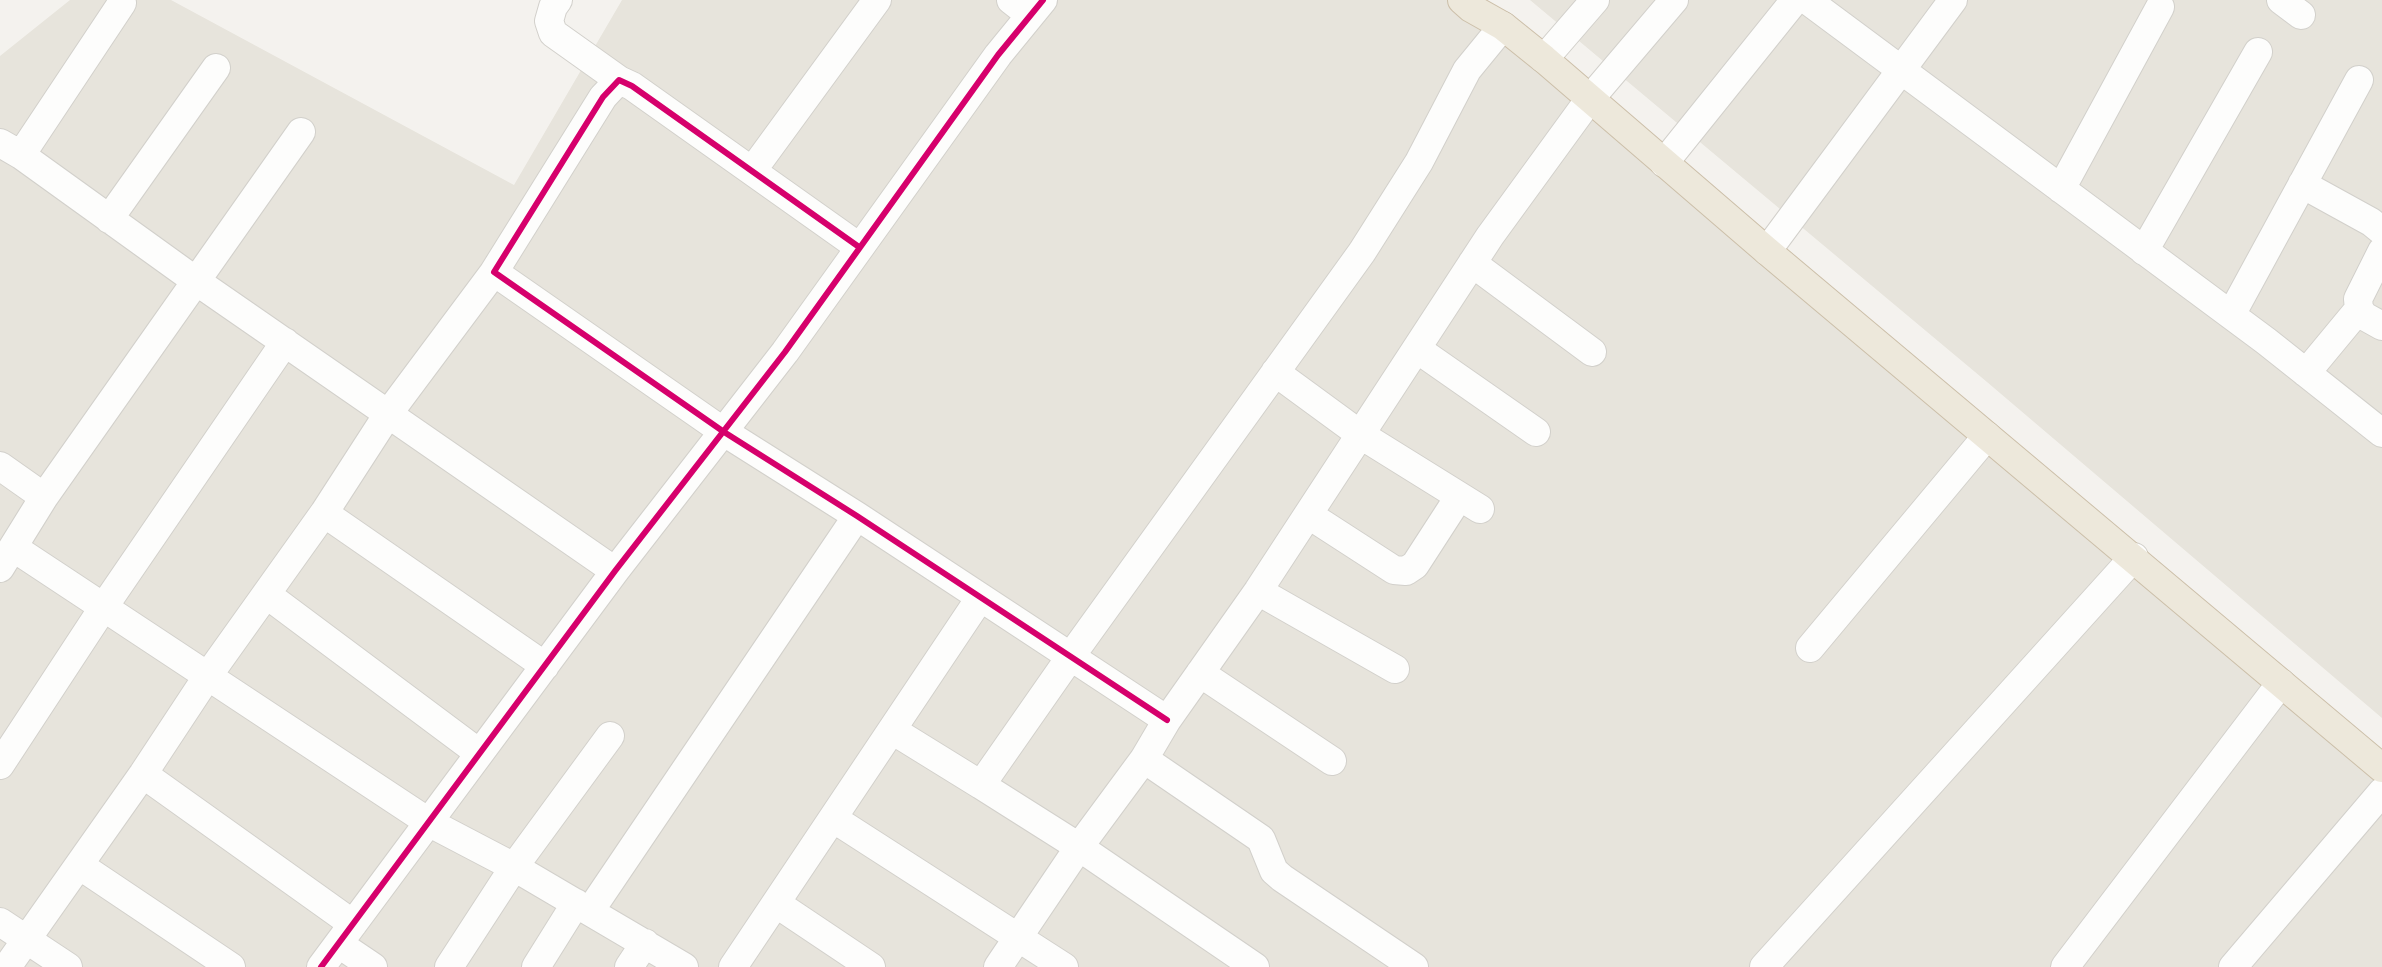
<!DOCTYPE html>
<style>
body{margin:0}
canvas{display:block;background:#f4f2ee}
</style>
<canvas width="2382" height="967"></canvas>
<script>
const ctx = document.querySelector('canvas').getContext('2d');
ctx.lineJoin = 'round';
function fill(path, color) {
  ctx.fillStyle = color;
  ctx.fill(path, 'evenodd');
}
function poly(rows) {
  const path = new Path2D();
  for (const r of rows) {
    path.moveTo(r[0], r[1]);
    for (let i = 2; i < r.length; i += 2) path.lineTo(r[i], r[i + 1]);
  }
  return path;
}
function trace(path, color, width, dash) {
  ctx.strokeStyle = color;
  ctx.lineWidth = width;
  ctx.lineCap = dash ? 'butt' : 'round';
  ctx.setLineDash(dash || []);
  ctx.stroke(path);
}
fill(poly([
 [70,0,171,0,514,185,622,0,1461,0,2382,785,2382,967,0,967,0,56],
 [1530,0,2382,0,2382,718,1987,382]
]), '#e7e4dc');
const minor = poly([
 [558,0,553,7,549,21,553,33,619,80],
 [1011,0,1030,15],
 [1807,0,2266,341,2382,433],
 [2281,0,2301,15],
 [1544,59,1595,0],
 [0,143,21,155,196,281,615,571],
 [21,155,122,3],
 [1664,163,1795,0],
 [752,171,877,0],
 [2302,184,2371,222,2382,231],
 [2061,189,2160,7],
 [109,219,216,68],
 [859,247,632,86,619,80,603,97,494,272,724,432,857,516,1167,720],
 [1767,251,1953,0],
 [2144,251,2258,52],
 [2382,251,2358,299,2359,309,2364,316,2382,326],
 [1472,263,1592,352],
 [2231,315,2359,80],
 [1417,349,1536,432],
 [1275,372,1361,435,1480,509],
 [2306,373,2359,309],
 [0,466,44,497],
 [324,513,545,666],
 [1309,515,1394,570,1406,571,1415,565,1459,497],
 [14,548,430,823,514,867,684,967],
 [0,568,44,497,301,132],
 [1258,591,1395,669],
 [266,594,479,753],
 [1810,648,1987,436],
 [1200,673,1332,761],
 [892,730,981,785,1071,656,1362,252,1419,162,1467,70,1503,26],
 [1144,759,1261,839,1274,871,1282,878,1414,967],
 [0,765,103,608,285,342],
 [143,774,353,924],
 [981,785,1079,847,1255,967],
 [834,819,1064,967],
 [79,865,231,967],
 [777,904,871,967],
 [590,911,857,516],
 [0,922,68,967],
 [339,944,373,967],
 [7,967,143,774,207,677,324,513,388,414,494,272],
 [321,967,615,571,785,352,998,55,1043,0],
 [449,967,514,867,610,736],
 [536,967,576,903],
 [629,967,645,943],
 [733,967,980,598],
 [998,967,1079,847,1144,759,1167,720,1258,591,1490,236,1589,100,1674,0],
 [1764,967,2134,557],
 [2065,967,2281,683],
 [2233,967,2382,792]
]);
const highway = poly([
 [1462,0,1471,8,1503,26,1544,59,1767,251,2382,768]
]);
trace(minor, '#d2d0cb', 30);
trace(highway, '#ccbfa9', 30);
trace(minor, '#fdfdfc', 28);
trace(highway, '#ede8db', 28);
trace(poly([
 [859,247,632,86,619,80,603,97,494,272,724,432,857,516,1167,720],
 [321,967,615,571,785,352,998,55,1043,0]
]), '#d6006c', 6);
</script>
